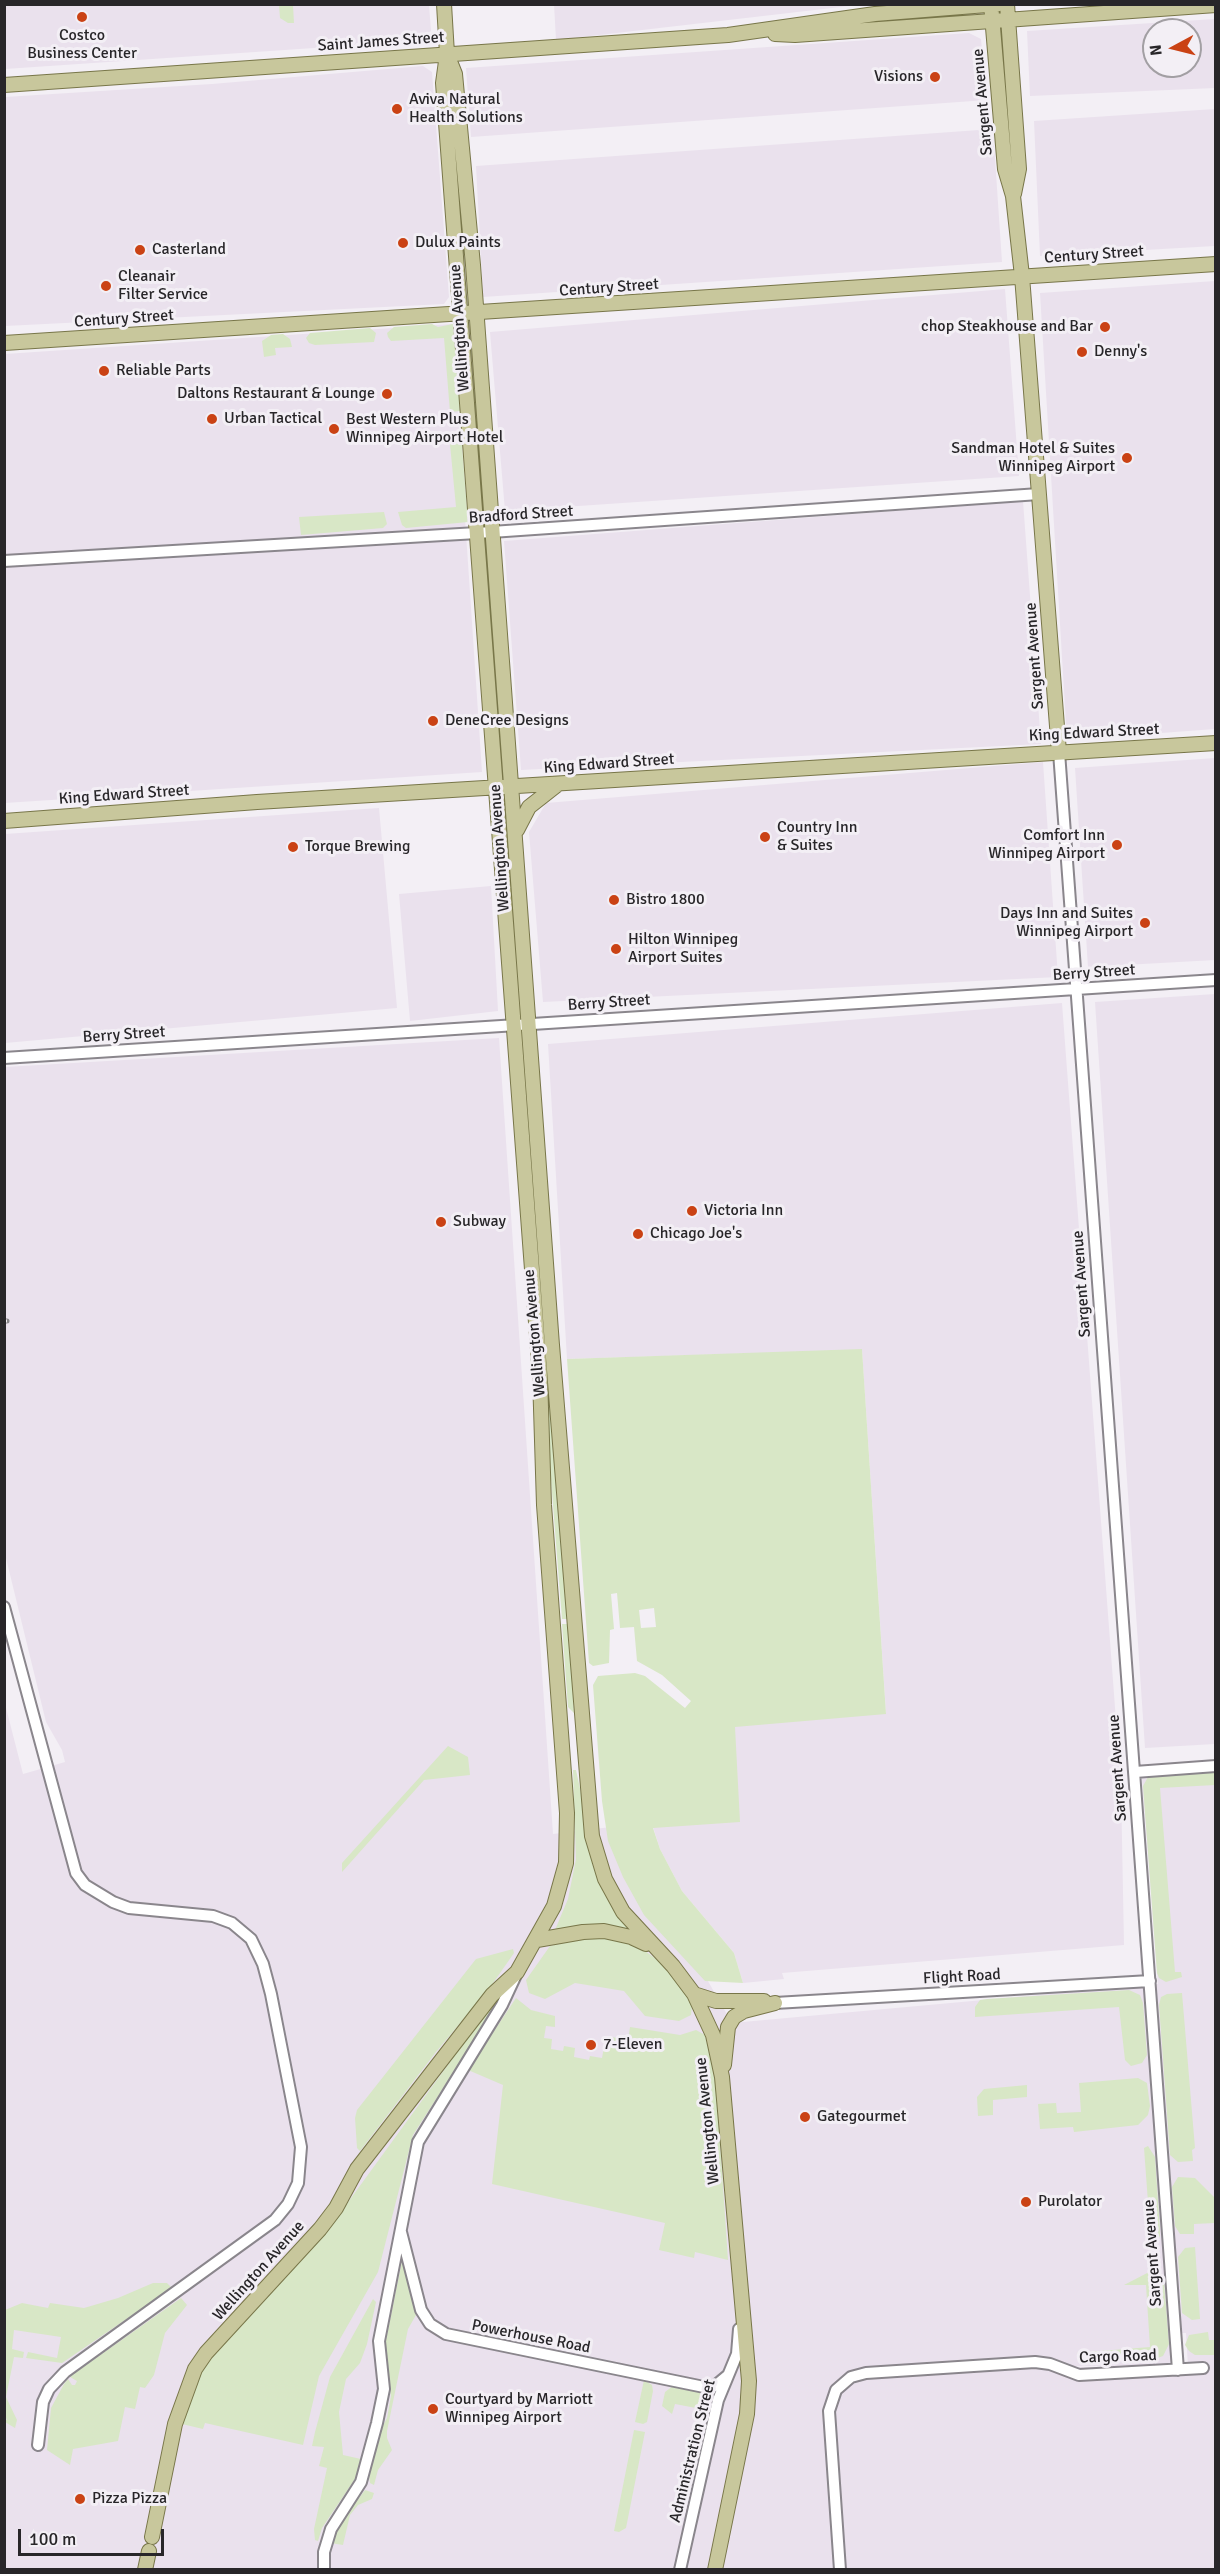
<!DOCTYPE html>
<style>
body{margin:0}
#map{position:relative;width:1220px;height:2574px;overflow:hidden;background:#f3eff5;font-family:Signika,sans-serif}
canvas{display:block}
.frame{position:absolute;inset:0;border:6px solid #282629;pointer-events:none}
.north{position:absolute;left:1142px;top:18px;width:60px;height:60px;box-sizing:border-box;background:#f3eff5;border:2px solid #a29fa3;border-radius:50%;rotate:263deg;font-size:16px;font-weight:700;line-height:24px;text-align:center;color:#282629}
.north::after{content:'';display:block;margin:auto;width:21px;height:27px;background:#ca4214;clip-path:polygon(50% 0,100% 100%,50% 72%,0 100%)}
.scale{position:absolute;left:18px;top:2529px;width:146px;height:27px;box-sizing:border-box;border:3px solid #282629;border-top:0;padding-left:8px;font-size:18px;line-height:21px;white-space:nowrap;color:#282629;-webkit-text-stroke:4px #f3eff5;paint-order:stroke}
</style>
<div id="map">
<canvas width="1220" height="2574"></canvas>
<div class="frame"></div>
<div class="north">N</div>
<div class="scale">100 m</div>
</div>
<script>
const ctx = document.querySelector('canvas').getContext('2d');
ctx.lineJoin = 'round';
function fill(path, color) {
  ctx.fillStyle = color;
  ctx.fill(path, 'evenodd');
}
function poly(rows) {
  const path = new Path2D();
  for (const r of rows) {
    path.moveTo(r[0], r[1]);
    for (let i = 2; i < r.length; i += 2) path.lineTo(r[i], r[i + 1]);
  }
  return path;
}
function trace(path, color, width, dash) {
  ctx.strokeStyle = color;
  ctx.lineWidth = width;
  ctx.lineCap = dash ? 'butt' : 'round';
  ctx.setLineDash(dash || []);
  ctx.stroke(path);
}
function write(font, color, halo, rows, align = 'center') {
  ctx.font = font + ' Signika,sans-serif';
  ctx.lineWidth = 6;
  ctx.setLineDash([]);
  ctx.textBaseline = 'middle';
  ctx.strokeStyle = halo;
  ctx.fillStyle = color;
  for (const [text, x, y, turn = 0] of rows) {
    ctx.save();
    ctx.translate(x, y);
    ctx.rotate((+turn || 0) * Math.PI / 180);
    ctx.textAlign = isNaN(turn) ? turn : align;
    if (halo) ctx.strokeText(text, 0, 0);
    ctx.fillText(text, 0, 0);
    ctx.restore();
  }
}
fill(poly([
 [554,4,858,4,858,5,556,40],
 [5,5,429,5,431,31,417,41,5,69],
 [1215,19,1215,88,1030,96,1027,31],
 [1154,30,1190,30,1190,66,1154,66],
 [969,33,981,39,987,100,471,137,466,68],
 [423,66,432,72,449,297,444,304,5,326,5,97,212,84],
 [1215,109,1215,246,1040,256,1034,121],
 [993,129,1002,262,483,297,476,166],
 [1215,281,1215,729,1067,740,1040,293],
 [1005,289,1019,476,505,511,490,332],
 [452,324,482,772,5,803,5,354],
 [1023,501,1041,744,521,770,504,541],
 [1215,758,1215,960,1088,967,1075,768],
 [1043,762,1058,977,543,1002,529,832,546,803],
 [379,808,397,1008,5,1043,5,834],
 [491,886,498,1011,410,1021,399,894],
 [1215,994,1215,1744,1145,1748,1095,1002],
 [1062,1003,1121,1787,1124,1945,782,1973,784,1979,743,1983,734,1953,682,1891,660,1849,653,1827,735,1726,886,1713,862,1350,567,1359,548,1044],
 [499,1038,553,1834,619,1826,732,2023,1158,1984,1142,1779,1215,1773,1215,2569,5,2569,4,1700,23,1774,65,1762,62,1750,46,1722,5,1554,5,1067],
 [1172,2333,1186,2333,1188,2367,1011,2367,1175,2365]
]), '#eae1ed');
fill(poly([
 [279,5,293,5,294,23,288,23,280,18],
 [432,324,438,327,453,324,460,411,450,412,444,338,391,341,388,337,387,333,394,327],
 [370,328,376,333,374,342,315,345,309,343,306,338,310,333],
 [283,334,290,339,292,347,275,348,276,355,264,357,262,341,271,335],
 [461,433,468,522,406,528,402,525,398,512,456,507,449,434],
 [384,512,387,524,383,528,301,535,299,517],
 [862,1349,886,1714,735,1727,740,1822,653,1828,660,1849,682,1891,734,1953,743,1983,705,1981,644,1915,623,1877,608,1841,602,1801,593,1685,598,1676,635,1673,645,1676,685,1708,691,1701,662,1675,637,1661,634,1627,620,1628,617,1593,611,1594,614,1629,610,1630,609,1663,593,1666,589,1663,567,1359],
 [654,1608,656,1627,641,1628,639,1610],
 [550,1380,569,1619,562,1619,546,1417,545,1381],
 [562,1624,569,1624,574,1713,568,1707],
 [448,1746,468,1757,470,1775,424,1780,342,1872,342,1863],
 [573,1770,576,1770,581,1793,587,1841,593,1866,611,1905,629,1929,627,1931,555,1930,568,1899,576,1859],
 [1215,1771,1215,1785,1160,1788,1175,1972,1181,1972,1182,1977,1166,1982,1159,1978,1157,1973,1143,1786,1148,1777,1154,1774],
 [599,1935,638,1946,659,1961,687,1995,692,2006,691,2015,679,2021,645,2016,624,1991,575,1983,545,1999,529,1993,526,1980,550,1946],
 [513,1949,514,1953,491,1986,436,2052,360,2151,357,2148,355,2118,357,2110,476,1959],
 [1129,1990,1140,1995,1143,2003,1147,2055,1142,2063,1131,2066,1125,2060,1119,2007,975,2017,975,2007,980,2000,987,1999],
 [1182,1993,1195,2148,1192,2150,1193,2161,1178,2162,1170,2155,1159,2005,1161,1997,1167,1994],
 [498,1996,501,1998,413,2135,378,2272,319,2376,303,2445,205,2423,203,2429,182,2424,188,2396,207,2359,346,2205],
 [516,1998,531,2010,555,2016,555,2027,546,2026,544,2038,552,2039,551,2049,563,2051,564,2046,575,2048,574,2057,589,2060,590,2056,602,2058,606,2036,628,2040,630,2027,680,2035,696,2030,705,2035,716,2083,728,2260,695,2252,694,2258,659,2250,665,2223,492,2184,503,2085,468,2070],
 [1138,2078,1147,2083,1150,2106,1148,2115,1138,2125,1074,2132,1073,2127,1040,2129,1038,2104,1056,2103,1057,2113,1081,2112,1079,2083],
 [1027,2085,1027,2097,993,2100,993,2115,978,2116,977,2097,984,2089],
 [1148,2146,1155,2157,1160,2229,1160,2236,1154,2245,1151,2243,1144,2148],
 [1178,2177,1195,2178,1215,2198,1215,2223,1194,2224,1194,2234,1180,2234,1175,2226,1172,2187],
 [1195,2247,1200,2319,1192,2320,1182,2313,1178,2257,1185,2248],
 [402,2261,416,2315,408,2329,387,2431,387,2438,392,2450,378,2470,374,2485,370,2483,369,2475,377,2437,387,2418,391,2396,384,2350],
 [1153,2270,1160,2272,1164,2281,1169,2344,1163,2356,1152,2360,1125,2360,1076,2353,1150,2347,1146,2285,1124,2285],
 [153,2283,167,2283,172,2288,62,2363,26,2358,28,2352,57,2358,61,2337,14,2330,12,2349,24,2352,23,2358,14,2357,6,2397,17,2420,15,2428,5,2422,7,2419,4,2417,5,2310,22,2303,48,2308,50,2303,84,2308,118,2298],
 [181,2298,187,2305,165,2333,154,2375,145,2388,140,2387,135,2409,125,2407,118,2441,73,2449,70,2465,47,2450,51,2408,64,2384,68,2379,72,2385,75,2385,77,2381,70,2377,72,2375],
 [373,2299,376,2302,367,2344,360,2363,346,2379,339,2412,343,2455,361,2459,357,2476,322,2528,318,2541,315,2540,314,2529,327,2468,319,2466,324,2447,312,2446,315,2432,330,2377],
 [1208,2332,1209,2340,1215,2340,1215,2355,1195,2355,1189,2351,1185,2345,1189,2335],
 [644,2380,652,2385,653,2391,647,2422,643,2424,635,2422],
 [673,2386,705,2391,706,2393,696,2408,675,2404,672,2414,662,2406,665,2392],
 [634,2430,645,2432,626,2528,619,2532,614,2531],
 [365,2490,374,2493,372,2499,358,2505,350,2515,343,2545,330,2543,335,2530]
]), '#d8e7c6');
const minor = poly([
 [4,561,477,533,1039,494],
 [1059,752,1178,2370],
 [4,1058,1216,980],
 [4,1607,76,1873,85,1885,113,1902,129,1908,213,1916,232,1923,251,1939,263,1964,271,1994,301,2147,298,2183,288,2204,275,2220,65,2372,49,2389,43,2402,38,2445],
 [1135,1772,1216,1766],
 [775,2003,1150,1981],
 [401,2232,421,2310,430,2324,446,2334,704,2387,715,2386,727,2376],
 [324,2570,324,2552,331,2529,361,2482,377,2423,384,2389,379,2341,418,2142,502,2005,516,1975],
 [680,2570,718,2400,737,2354,739,2329],
 [840,2570,829,2411,836,2390,851,2377,866,2373,1035,2362,1050,2364,1079,2375,1203,2368]
]);
const major = poly([
 [991,4,1005,169,1013,196,1022,276,1059,752],
 [1007,4,1019,169,1014,194],
 [775,34,795,35,1216,5],
 [447,54,455,74,473,265,552,1345,592,1836,605,1879,623,1912,673,1966,694,1994,713,2035,722,2077,749,2381,747,2414,715,2570],
 [4,85,728,35,875,14,999,4],
 [4,343,1216,264],
 [4,821,257,802,1216,743],
 [517,830,529,807,557,785],
 [537,1940,583,1932,604,1931,631,1937,646,1944],
 [694,1994,716,2001,764,2001],
 [724,2065,728,2027,734,2017,744,2011,775,2003],
 [152,2537,175,2424,195,2369,206,2353,320,2229,336,2208,357,2169,492,1995,517,1972,554,1906,566,1863,567,1813,544,1505,540,1376,443,83,447,54,444,4],
 [145,2570,149,2551]
]);
trace(minor, '#8a868c', 14);
trace(major, '#787649', 16);
trace(minor, '#fff', 10);
trace(major, '#c8c79c', 14);
const rail = poly([
 [4,1321,7,1321]
]);
trace(rail, '#89868a', 5);
trace(rail, '#f3eff5', 3, [9]);
for (const [x, y, r, color] of [
 [82,17,6,"#ca4214"],
 [935,77,6,"#ca4214"],
 [397,109,6,"#ca4214"],
 [403,243,6,"#ca4214"],
 [140,250,6,"#ca4214"],
 [106,286,6,"#ca4214"],
 [1105,327,6,"#ca4214"],
 [1082,352,6,"#ca4214"],
 [104,371,6,"#ca4214"],
 [387,394,6,"#ca4214"],
 [212,419,6,"#ca4214"],
 [334,429,6,"#ca4214"],
 [1127,458,6,"#ca4214"],
 [433,721,6,"#ca4214"],
 [765,837,6,"#ca4214"],
 [1117,845,6,"#ca4214"],
 [293,847,6,"#ca4214"],
 [614,900,6,"#ca4214"],
 [1145,923,6,"#ca4214"],
 [616,949,6,"#ca4214"],
 [692,1211,6,"#ca4214"],
 [441,1222,6,"#ca4214"],
 [638,1234,6,"#ca4214"],
 [591,2045,6,"#ca4214"],
 [805,2117,6,"#ca4214"],
 [1026,2202,6,"#ca4214"],
 [433,2409,6,"#ca4214"],
 [80,2499,6,"#ca4214"]
]) {
  const dot = new Path2D();
  dot.arc(x, y, r, 0, 2 * Math.PI);
  ctx.fillStyle = color;
  ctx.fill(dot);
  trace(dot, '#f3eff5', 2);
}
write('16px', '#282629', '#f3eff5', [
 ["Costco",82,36,"center"],
 ["Business Center",82,54,"center"],
 ["Visions",923,77,"right"],
 ["Aviva Natural",409,100],
 ["Health Solutions",409,118],
 ["Dulux Paints",415,243],
 ["Casterland",152,250],
 ["Cleanair",118,277],
 ["Filter Service",118,295],
 ["chop Steakhouse and Bar",1093,327,"right"],
 ["Denny's",1094,352],
 ["Reliable Parts",116,371],
 ["Daltons Restaurant & Lounge",375,394,"right"],
 ["Urban Tactical",224,419],
 ["Best Western Plus",346,420],
 ["Winnipeg Airport Hotel",346,438],
 ["Sandman Hotel & Suites",1115,449,"right"],
 ["Winnipeg Airport",1115,467,"right"],
 ["DeneCree Designs",445,721],
 ["Country Inn",777,828],
 ["& Suites",777,846],
 ["Comfort Inn",1105,836,"right"],
 ["Winnipeg Airport",1105,854,"right"],
 ["Torque Brewing",305,847],
 ["Bistro 1800",626,900],
 ["Days Inn and Suites",1133,914,"right"],
 ["Winnipeg Airport",1133,932,"right"],
 ["Hilton Winnipeg",628,940],
 ["Airport Suites",628,958],
 ["Victoria Inn",704,1211],
 ["Subway",453,1222],
 ["Chicago Joe's",650,1234],
 ["7-Eleven",603,2045],
 ["Gategourmet",817,2117],
 ["Purolator",1038,2202],
 ["Courtyard by Marriott",445,2400],
 ["Winnipeg Airport",445,2418],
 ["Pizza Pizza",92,2499]
], 'left');
write('16px', '#282629', '#f3eff5', [
 ["Saint James Street",381,42,-4],
 ["Sargent Avenue",983,102,-95],
 ["Century Street",1094,255,-4],
 ["Century Street",609,288,-4],
 ["Century Street",124,319,-4],
 ["Wellington Avenue",460,328,-94],
 ["Bradford Street",521,515,-4],
 ["Sargent Avenue",1035,656,-94],
 ["King Edward Street",1094,733,-3],
 ["King Edward Street",609,764,-4],
 ["King Edward Street",124,795,-4],
 ["Wellington Avenue",500,848,-94],
 ["Berry Street",1094,973,-4],
 ["Berry Street",609,1003,-4],
 ["Berry Street",124,1035,-4],
 ["Sargent Avenue",1082,1284,-94],
 ["Wellington Avenue",535,1333,-95],
 ["Sargent Avenue",1118,1768,-94],
 ["Flight Road",962,1977,-3],
 ["Wellington Avenue",708,2121,-96],
 ["Sargent Avenue",1153,2253,-94],
 ["Wellington Avenue",259,2271,-48],
 ["Powerhouse Road",531,2337,11],
 ["Cargo Road",1118,2357,-2],
 ["Administration Street",693,2451,-76]
]);
</script>
